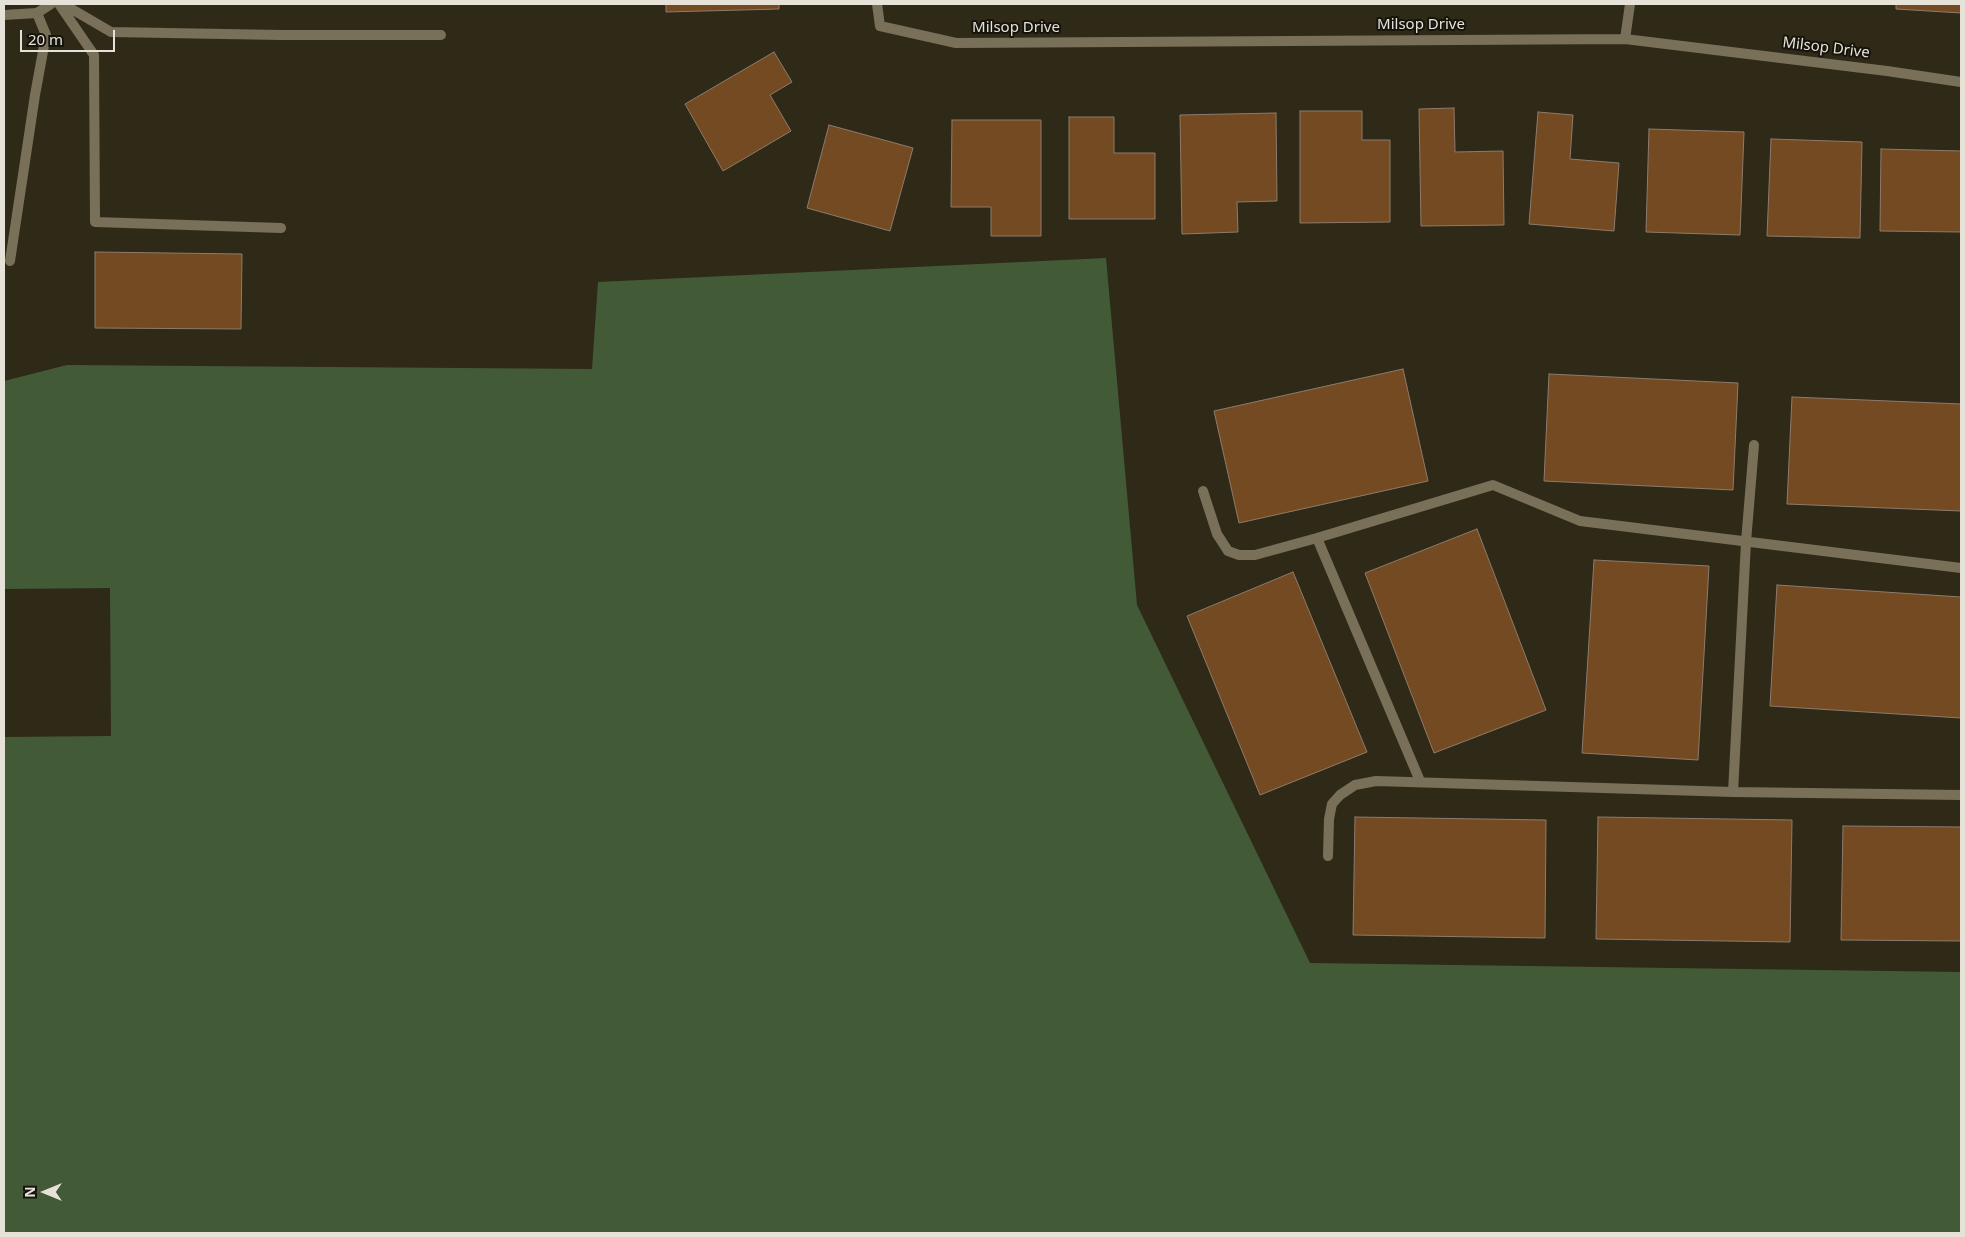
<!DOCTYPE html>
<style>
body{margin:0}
#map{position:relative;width:1965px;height:1237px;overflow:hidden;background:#2f2a17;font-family:"Noto Sans",sans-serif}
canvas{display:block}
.frame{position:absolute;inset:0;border:5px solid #e6e2d7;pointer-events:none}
.north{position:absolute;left:20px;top:1167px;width:50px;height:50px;-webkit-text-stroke:4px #15130b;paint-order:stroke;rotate:270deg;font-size:14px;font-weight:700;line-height:20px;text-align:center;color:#e6e2d7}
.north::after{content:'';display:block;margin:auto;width:18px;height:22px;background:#e6e2d7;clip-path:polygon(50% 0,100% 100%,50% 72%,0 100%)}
.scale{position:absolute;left:20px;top:30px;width:95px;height:22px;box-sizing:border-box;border:2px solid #e6e2d7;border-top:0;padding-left:6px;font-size:15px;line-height:18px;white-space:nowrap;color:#e6e2d7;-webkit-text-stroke:4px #15130b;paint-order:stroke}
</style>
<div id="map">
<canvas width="1965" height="1237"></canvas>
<div class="frame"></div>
<div class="north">N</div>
<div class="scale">20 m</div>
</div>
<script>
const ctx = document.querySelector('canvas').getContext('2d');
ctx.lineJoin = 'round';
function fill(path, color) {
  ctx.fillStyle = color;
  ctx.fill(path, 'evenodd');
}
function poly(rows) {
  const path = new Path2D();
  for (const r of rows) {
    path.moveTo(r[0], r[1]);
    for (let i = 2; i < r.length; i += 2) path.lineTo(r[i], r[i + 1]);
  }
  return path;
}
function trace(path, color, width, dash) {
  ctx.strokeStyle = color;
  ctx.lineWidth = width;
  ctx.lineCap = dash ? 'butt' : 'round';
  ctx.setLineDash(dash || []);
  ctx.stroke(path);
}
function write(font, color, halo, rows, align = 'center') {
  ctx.font = font + ' "Noto Sans",sans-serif';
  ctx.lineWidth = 4;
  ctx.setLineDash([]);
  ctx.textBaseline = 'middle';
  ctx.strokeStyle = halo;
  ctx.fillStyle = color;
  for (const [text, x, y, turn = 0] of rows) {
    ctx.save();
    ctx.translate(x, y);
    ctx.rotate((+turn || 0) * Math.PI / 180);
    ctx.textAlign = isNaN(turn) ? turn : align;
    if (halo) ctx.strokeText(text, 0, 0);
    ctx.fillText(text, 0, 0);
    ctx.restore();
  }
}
fill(poly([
 [1106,258,1137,605,1310,963,1961,972,1961,1233,4,1233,4,737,111,736,110,588,4,589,4,381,67,365,592,369,598,282]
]), '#435a37');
const building = poly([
 [666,4,779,4,779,9,666,12,666,4],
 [1896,4,1961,4,1961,13,1896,9,1896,4],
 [774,52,792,82,770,95,791,131,723,171,685,104,774,52],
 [1454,108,1455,152,1503,151,1504,225,1421,226,1419,109,1454,108],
 [1300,111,1362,111,1362,140,1390,140,1390,222,1300,223,1300,111],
 [1538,112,1573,115,1570,159,1619,163,1614,231,1529,224,1538,112],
 [1276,113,1277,201,1237,202,1238,232,1182,234,1180,115,1276,113],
 [1069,117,1114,117,1114,153,1155,153,1155,219,1069,219,1069,117],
 [952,120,1041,120,1041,236,991,236,991,207,951,207,952,120],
 [829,125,913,148,890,231,807,208,829,125],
 [1649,129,1744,132,1740,235,1646,232,1649,129],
 [1771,139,1862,142,1860,238,1767,236,1771,139],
 [1881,149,1961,151,1961,232,1880,231,1881,149],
 [95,252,242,254,241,329,95,328,95,252],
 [1403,369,1428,481,1239,523,1214,411,1403,369],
 [1549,374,1738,383,1733,490,1544,481,1549,374],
 [1792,397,1961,404,1961,511,1787,504,1792,397],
 [1477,529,1546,710,1434,753,1365,573,1477,529],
 [1594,560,1709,566,1698,760,1582,753,1594,560],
 [1293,572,1367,752,1260,795,1187,616,1293,572],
 [1777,585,1961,597,1961,718,1770,706,1777,585],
 [1355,817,1546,820,1545,938,1353,935,1355,817],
 [1598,817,1792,820,1790,942,1596,939,1598,817],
 [1843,826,1961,827,1961,941,1841,940,1843,826]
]);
fill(building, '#744a22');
trace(building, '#8e7b6c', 1);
trace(poly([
 [59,4,94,55,95,222,281,228],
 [63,4,111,32,281,35,441,35],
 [10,261,35,95,46,35,37,13],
 [1203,491,1217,534,1228,551,1239,555,1255,555,1317,538,1493,485,1580,521,1961,568],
 [1317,538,1420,781],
 [1733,792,1746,542,1754,445],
 [1328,856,1329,819,1332,804,1340,795,1355,785,1376,781,1733,792,1961,795]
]), '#797059', 10);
trace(poly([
 [877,4,880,26,956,43,1625,39,1887,71,1961,82],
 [4,15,37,13,51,4],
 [1625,39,1630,4]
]), '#797059', 10);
write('15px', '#e6e2d7', '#15130b', [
 ["Milsop Drive",1421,25],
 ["Milsop Drive",1016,28],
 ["Milsop Drive",1826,48,7]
]);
</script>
